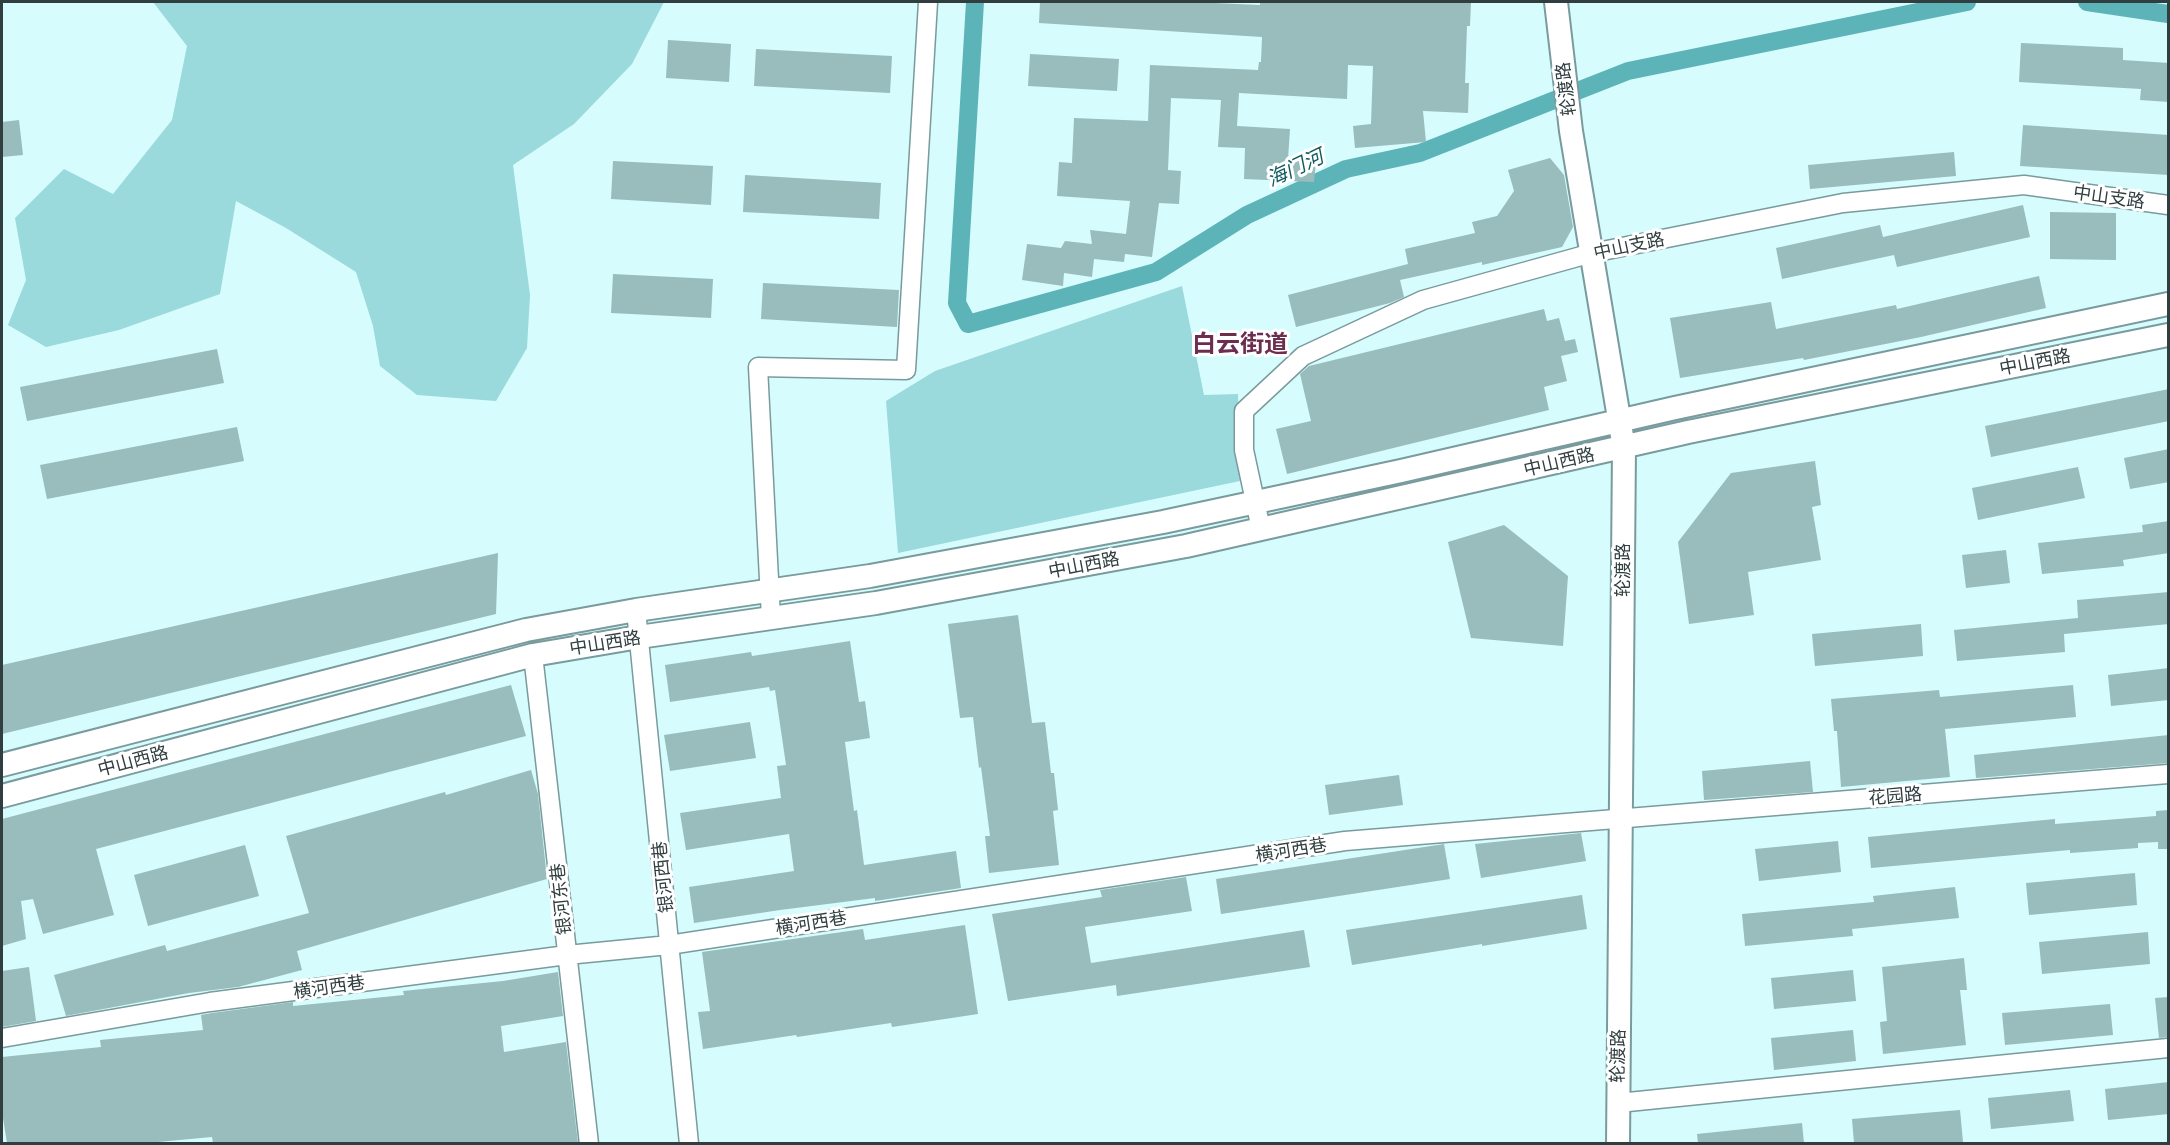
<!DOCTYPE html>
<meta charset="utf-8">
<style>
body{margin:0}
#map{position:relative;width:2170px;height:1145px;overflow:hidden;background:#d7fcfd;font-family:Barlow,sans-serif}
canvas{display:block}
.frame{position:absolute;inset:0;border:3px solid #303e3f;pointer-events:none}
</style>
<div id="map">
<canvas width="2170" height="1145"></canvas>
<div class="frame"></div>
</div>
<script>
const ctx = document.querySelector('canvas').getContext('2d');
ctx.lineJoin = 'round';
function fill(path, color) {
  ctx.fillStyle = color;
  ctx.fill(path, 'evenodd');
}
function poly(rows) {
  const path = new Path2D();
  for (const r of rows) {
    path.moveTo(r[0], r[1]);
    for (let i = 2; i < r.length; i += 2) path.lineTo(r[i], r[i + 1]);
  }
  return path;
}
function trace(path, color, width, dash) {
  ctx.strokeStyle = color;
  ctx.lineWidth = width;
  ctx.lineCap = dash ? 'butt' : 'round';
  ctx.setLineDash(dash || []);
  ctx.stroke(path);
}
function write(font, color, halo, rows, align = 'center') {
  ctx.font = font + ' Barlow,"Noto Sans SC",sans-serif';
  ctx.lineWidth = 6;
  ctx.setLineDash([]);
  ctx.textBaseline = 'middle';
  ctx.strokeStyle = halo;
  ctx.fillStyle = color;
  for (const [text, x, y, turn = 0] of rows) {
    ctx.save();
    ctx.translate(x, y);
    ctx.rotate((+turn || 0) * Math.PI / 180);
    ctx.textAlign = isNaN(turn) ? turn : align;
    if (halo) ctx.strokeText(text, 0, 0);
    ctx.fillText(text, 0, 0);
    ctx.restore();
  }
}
fill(poly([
 [153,2,664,2,632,64,574,124,513,165,530,295,527,348,496,401,417,395,380,366,373,326,356,272,286,228,236,201,220,294,119,330,46,347,8,325,26,280,15,218,64,169,113,194,172,120,187,46],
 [1182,286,1204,395,1238,394,1240,481,898,553,886,401,935,371]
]), '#9ad9dc');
trace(poly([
 [975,2,957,303,968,324,1156,272,1247,215,1346,169,1420,153,1628,71,1967,2],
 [2087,2,2168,14]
]), '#5db4b8', 18);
fill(poly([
 [1040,2,1192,2,1260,5,1260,2,1471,2,1470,26,1467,26,1465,83,1469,83,1468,113,1423,111,1426,142,1355,148,1353,126,1371,124,1373,66,1348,65,1347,99,1239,93,1237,126,1290,129,1288,159,1316,161,1314,182,1244,179,1245,148,1218,147,1221,100,1171,98,1168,170,1181,171,1179,204,1159,203,1152,257,1125,254,1124,262,1094,259,1092,277,1064,273,1063,286,1022,280,1027,244,1061,248,1065,241,1092,244,1090,230,1126,234,1130,201,1057,196,1059,162,1072,163,1074,118,1148,121,1150,65,1258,70,1259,62,1261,62,1262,37,1039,23],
 [668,40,731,44,729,82,666,78],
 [2021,43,2123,48,2123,60,2169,63,2169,102,2140,100,2141,89,2019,82],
 [756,49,892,56,890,93,754,86],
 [1030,54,1119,59,1117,91,1028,86],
 [19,120,23,155,2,157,2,122],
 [2023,125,2169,135,2169,175,2020,166],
 [1954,152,1956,176,1810,189,1808,165],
 [1550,158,1564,175,1573,227,1562,247,1482,265,1482,262,1400,280,1404,297,1390,303,1296,327,1288,295,1408,264,1405,249,1475,233,1472,222,1497,216,1514,191,1508,170],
 [613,161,713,166,711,205,611,199],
 [745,175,881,183,879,219,743,212],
 [2023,205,2030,237,1897,267,1894,255,1782,279,1776,248,1880,225,1883,237],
 [2050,212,2116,213,2116,260,2050,259],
 [613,274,713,279,711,318,611,313],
 [2039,276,2046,308,1921,337,1804,360,1803,358,1680,378,1670,318,1771,302,1776,329,1896,305,1897,309],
 [763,283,899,290,897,327,761,319],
 [1544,309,1547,321,1559,318,1565,341,1575,339,1578,352,1561,356,1567,381,1544,387,1549,410,1287,474,1276,429,1311,421,1300,374,1309,366],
 [217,349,224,383,27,421,20,387],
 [2169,389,2169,421,1991,457,1985,426],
 [237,427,244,461,47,499,40,465],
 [2169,449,2169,482,2130,489,2124,458],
 [1815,461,1821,505,1812,507,1821,560,1748,572,1754,615,1689,624,1678,542,1731,473],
 [2078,467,2085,498,1978,520,1972,488],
 [2169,521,2169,553,2123,560,2124,566,2042,574,2038,543,2143,532,2142,525],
 [1504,525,1568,576,1563,646,1471,638,1448,542],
 [2006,550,2010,583,1966,588,1962,555],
 [498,553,496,614,2,734,2,665],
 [2169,592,2169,624,2064,634,2065,652,1957,661,1954,630,2078,618,2077,600],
 [1018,615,1032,723,1045,722,1051,773,1054,773,1058,810,1053,811,1059,865,989,873,985,836,990,836,981,767,979,768,973,717,960,718,948,624],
 [1921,624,1923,656,1815,666,1812,634],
 [850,641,859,702,865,701,870,738,845,742,854,811,857,810,864,865,956,851,961,888,875,901,875,898,780,910,694,923,689,887,794,871,789,834,686,850,680,813,781,798,777,766,786,765,775,690,770,691,769,687,670,702,665,665,751,652,752,656],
 [2169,668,2169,700,2111,706,2108,675],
 [511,685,526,736,96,849,114,915,43,934,33,899,21,901,26,939,2,946,2,819],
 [2073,685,2076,717,1945,729,1950,777,1841,787,1837,731,1834,731,1831,699,1939,690,1940,697],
 [750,722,756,758,670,771,664,735],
 [2169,735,2169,763,1976,778,1974,755],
 [1810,761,1813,792,1704,800,1702,771],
 [531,770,538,794,547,879,297,951,302,970,238,987,189,993,66,1016,54,975,165,945,167,951,309,913,286,836,445,792,446,795],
 [1399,775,1403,805,1329,815,1325,785],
 [2169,810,2169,849,2158,849,2158,842,2138,843,2138,848,2070,853,2070,850,1871,868,1868,837,2055,819,2055,824,2156,816,2156,811],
 [1581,833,1586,861,1481,878,1475,844],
 [1838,841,1841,872,1759,881,1755,849],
 [1444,844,1450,879,1221,914,1216,879],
 [245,845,259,896,148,926,134,875],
 [2135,873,2137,905,2029,915,2026,883],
 [1186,877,1192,911,1085,927,1091,963,1304,930,1310,967,1117,996,1116,985,1008,1001,992,914,1102,897,1100,890],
 [1955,887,1959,918,1852,929,1853,936,1745,946,1742,914,1874,902,1873,896],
 [1582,895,1587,929,1482,946,1482,944,1352,965,1346,930],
 [965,925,978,1014,892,1027,891,1023,797,1037,796,1035,703,1049,698,1012,710,1011,702,952,863,929,865,940],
 [2148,932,2150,964,2042,974,2039,942],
 [1964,958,1967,990,1960,990,1966,1045,1883,1054,1880,1022,1887,1021,1882,967],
 [29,967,36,1021,2,1027,2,971],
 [1853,970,1856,1001,1774,1009,1771,978],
 [558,972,563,1016,501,1026,504,1052,566,1042,578,1143,213,1143,212,1137,147,1143,7,1143,2,1112,2,1057,101,1047,100,1040,203,1030,201,1015,212,1013,293,1002,293,1006,404,995,403,991,503,981],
 [2169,997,2169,1037,2159,1038,2155,998],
 [2110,1004,2113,1035,2005,1045,2002,1013],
 [1853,1030,1856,1061,1774,1070,1771,1038],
 [2169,1082,2169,1114,2108,1120,2105,1089],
 [2070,1090,2074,1121,1991,1129,1988,1098],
 [1960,1110,1963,1142,1941,1143,1854,1143,1852,1119],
 [1802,1123,1804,1143,1698,1143,1697,1134]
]), '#99bcbd');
const minor = poly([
 [1261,529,1244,450,1244,411,1303,356,1423,300,1592,253,1843,203,2024,185,2168,205],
 [636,610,689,1144],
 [771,618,758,367,906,370,928,2],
 [533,655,589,1144],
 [2,1038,210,1002,567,955,669,945,1345,841,2168,774],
 [1618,1103,2168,1048]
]);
const major = poly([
 [1556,2,1571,131,1624,448,1618,1144],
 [2,765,526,630,636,610,870,576,1163,522,1401,471,1675,408,2168,304],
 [2,796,533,655,639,637,876,603,1186,546,1688,432,2168,335]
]);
trace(minor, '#799b9d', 21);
trace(major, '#799b9d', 26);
trace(minor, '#fff', 18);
trace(major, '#fff', 22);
write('18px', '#303e3f', '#fff', [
 ["轮渡路",1566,89,-97],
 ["中山支路",2109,197,8],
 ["中山支路",1629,246,-12],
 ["中山西路",2035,362,-11],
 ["中山西路",1559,462,-13],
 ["中山西路",1084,565,-11],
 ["轮渡路",1623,570,-90],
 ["中山西路",605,643,-9],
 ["中山西路",133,761,-15],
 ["花园路",1895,796,-5],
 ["横河西巷",1291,850,-9],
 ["银河西巷",663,877,-96],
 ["银河东巷",561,899,-96],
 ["横河西巷",811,923,-9],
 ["横河西巷",329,987,-8],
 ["轮渡路",1618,1056,-89]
]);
write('italic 20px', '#0f5b5e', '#fff', [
 ["海门河",1295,168,-25]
]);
write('bold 24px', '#6d2d4f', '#fff', [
 ["白云街道",1240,344]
]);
</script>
